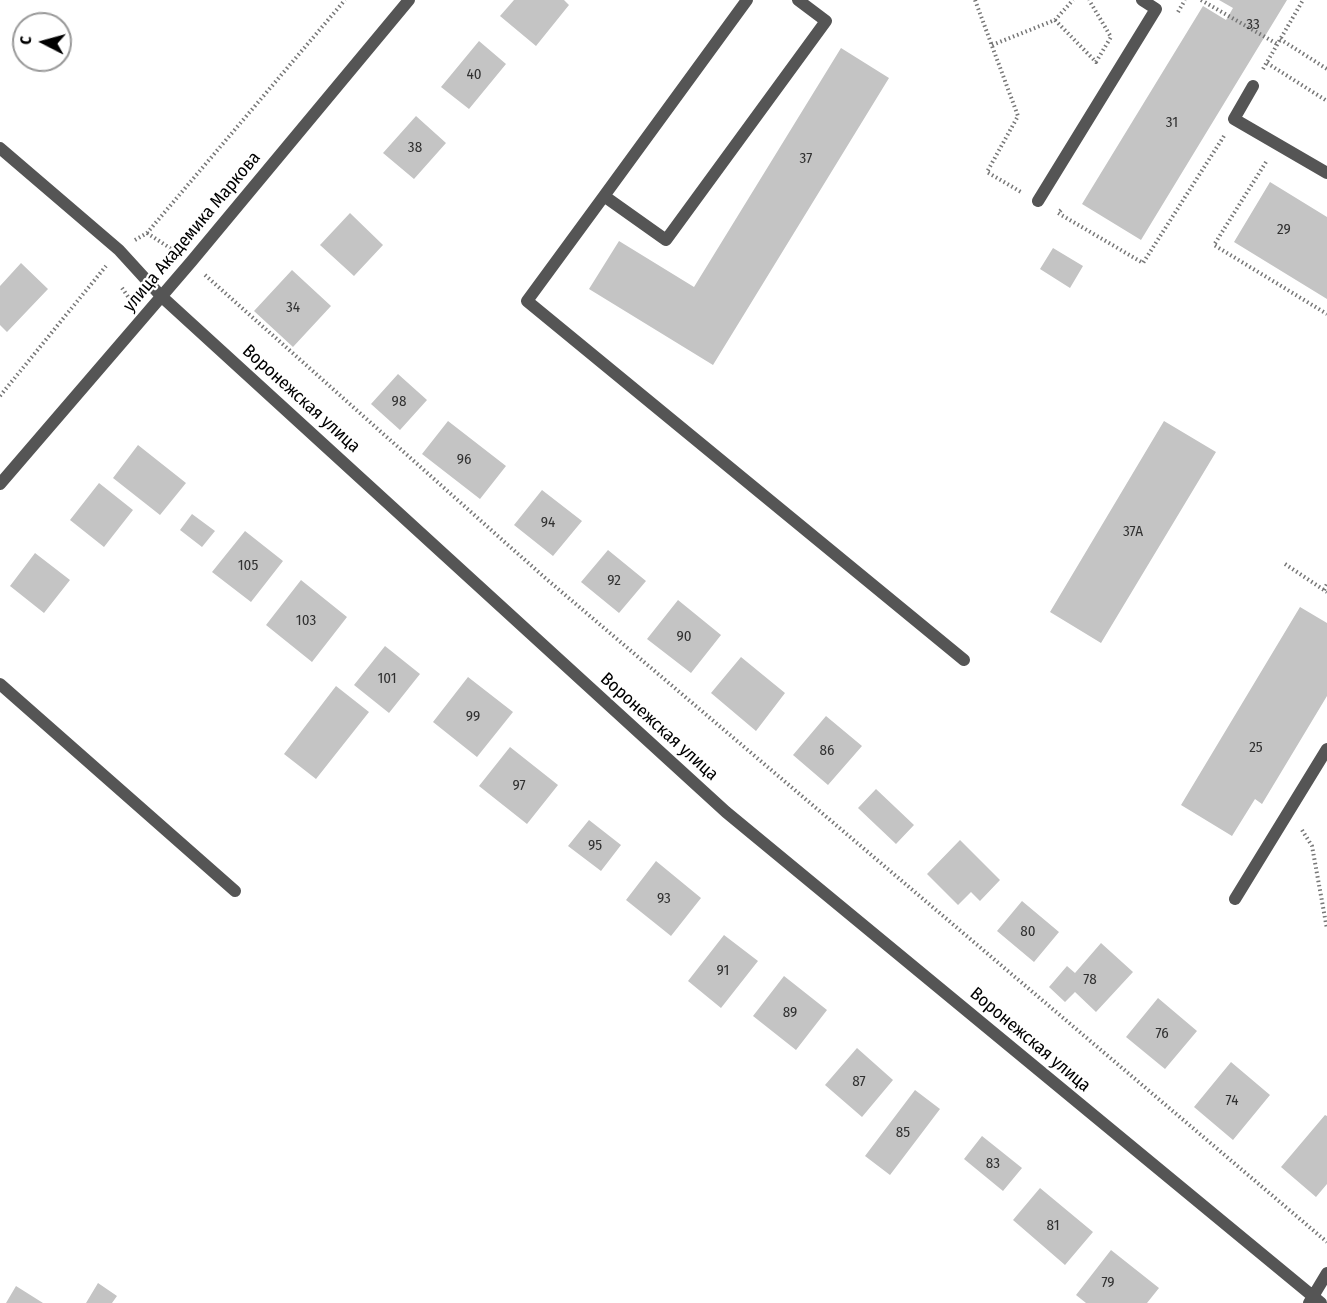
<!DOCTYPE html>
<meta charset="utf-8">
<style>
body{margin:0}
#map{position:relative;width:1327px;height:1303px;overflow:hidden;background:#fff;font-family:"Fira Sans Condensed",sans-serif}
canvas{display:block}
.north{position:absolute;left:12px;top:12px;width:60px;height:60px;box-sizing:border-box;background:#fff;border:2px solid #999;border-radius:50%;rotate:276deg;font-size:16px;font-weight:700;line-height:24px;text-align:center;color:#000}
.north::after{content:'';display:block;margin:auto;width:21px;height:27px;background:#000;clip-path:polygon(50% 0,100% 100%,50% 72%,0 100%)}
</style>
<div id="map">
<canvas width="1327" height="1303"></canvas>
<div class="north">С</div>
</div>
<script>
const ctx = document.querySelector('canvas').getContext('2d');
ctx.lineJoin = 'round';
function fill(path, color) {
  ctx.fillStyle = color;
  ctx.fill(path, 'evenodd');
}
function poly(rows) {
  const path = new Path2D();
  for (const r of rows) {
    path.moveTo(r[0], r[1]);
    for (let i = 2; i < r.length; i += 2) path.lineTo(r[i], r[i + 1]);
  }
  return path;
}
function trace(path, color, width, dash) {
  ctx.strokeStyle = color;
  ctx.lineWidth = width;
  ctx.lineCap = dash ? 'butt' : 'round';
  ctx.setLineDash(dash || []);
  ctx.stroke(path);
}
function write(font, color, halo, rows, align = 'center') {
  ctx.font = font + ' "Fira Sans Condensed",sans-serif';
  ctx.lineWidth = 4.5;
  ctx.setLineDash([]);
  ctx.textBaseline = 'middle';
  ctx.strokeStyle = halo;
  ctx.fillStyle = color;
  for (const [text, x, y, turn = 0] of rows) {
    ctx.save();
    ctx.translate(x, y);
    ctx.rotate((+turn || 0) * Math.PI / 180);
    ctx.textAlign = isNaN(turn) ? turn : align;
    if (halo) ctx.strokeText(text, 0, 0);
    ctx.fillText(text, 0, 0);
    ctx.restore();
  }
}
fill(poly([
 [514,0,564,0,569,5,536,46,500,16],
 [1219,0,1287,0,1141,240,1082,204,1203,6,1226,20,1233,8],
 [479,41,506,64,469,109,441,87],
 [841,48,889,78,713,365,589,289,619,241,694,287],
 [416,116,446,143,414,179,383,153],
 [1270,182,1327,217,1327,299,1234,242],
 [350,213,383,245,354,276,320,245],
 [1053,248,1083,266,1070,288,1040,269],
 [21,263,48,289,7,332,0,325,0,286],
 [292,270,331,306,293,347,254,311],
 [398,374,427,400,400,430,371,404],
 [448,421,506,466,480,499,422,454],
 [1164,421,1216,452,1101,643,1050,612],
 [138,445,186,483,160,515,113,478],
 [99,483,133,510,104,547,70,520],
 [542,490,582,521,553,556,514,525],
 [192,514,215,531,202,547,180,530],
 [245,531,283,561,251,602,212,572],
 [608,550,646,581,619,613,581,582],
 [35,553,70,580,44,613,10,586],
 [301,580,347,617,312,662,266,625],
 [678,600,721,635,691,673,647,639],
 [1300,607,1327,623,1327,696,1262,804,1255,799,1232,836,1181,805],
 [385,646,420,674,389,713,354,685],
 [741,657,785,693,756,731,711,693],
 [468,677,513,712,477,757,433,722],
 [336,686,369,712,316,779,284,754],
 [826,716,862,746,828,785,793,755],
 [510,747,558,785,527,824,479,786],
 [876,789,914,825,896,844,858,808],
 [589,820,621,845,601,871,568,846],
 [960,840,1000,880,980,901,971,892,958,905,927,874],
 [656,861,701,898,671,936,626,900],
 [1022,901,1059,932,1034,962,997,931],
 [724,935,758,961,721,1008,688,981],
 [1101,943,1133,972,1096,1012,1075,992,1065,1002,1049,987,1067,966,1075,973],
 [784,976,827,1010,796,1050,753,1016],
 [1158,998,1197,1031,1165,1069,1126,1037],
 [857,1048,893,1080,862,1117,825,1085],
 [1231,1062,1270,1095,1233,1140,1194,1107],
 [915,1090,940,1109,890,1175,865,1156],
 [1325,1115,1327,1116,1327,1184,1316,1197,1281,1167],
 [982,1136,1022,1168,1003,1191,964,1159],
 [1040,1188,1093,1232,1065,1265,1013,1220],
 [1111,1250,1159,1288,1147,1303,1086,1303,1076,1295],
 [98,1283,117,1296,112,1303,86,1303],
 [16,1286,43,1303,6,1303]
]), '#c4c4c4');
trace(poly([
 [975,0,1018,116,987,172,1021,192],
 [1201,0,1277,44],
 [1178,12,1185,0],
 [1055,20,1096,62,1111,37,1089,0],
 [1280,39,1327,69],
 [992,45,1055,20,1073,0],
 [1267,63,1327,101],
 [1263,69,1303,0],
 [1266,162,1214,245,1327,314],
 [1061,210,1058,213,1143,263,1224,136],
 [147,233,173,250],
 [135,240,147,233,345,0],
 [205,275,544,577,1327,1242],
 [122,288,131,301],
 [0,396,106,266],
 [1285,564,1327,592],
 [1324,590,1327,584],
 [1302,830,1312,846,1327,929]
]), '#777', 4, [1.5, 3]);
trace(poly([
 [747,0,604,196,666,240,826,21,798,0],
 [1253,86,1234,119,1327,173],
 [604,196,527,301,964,660],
 [1038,201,1156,9,1142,0],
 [0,684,235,891],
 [1235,899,1327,749]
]), '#555', 12);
trace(poly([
 [0,148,119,250,161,296,726,812,1321,1303],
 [0,484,191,262,409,0],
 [1309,1303,1327,1273]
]), '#555', 12);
write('15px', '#313131', null, [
 ["33",1253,25],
 ["40",474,75],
 ["31",1172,123],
 ["38",415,148],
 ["37",806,159],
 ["29",1284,230],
 ["34",293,308],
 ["98",399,402],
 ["96",464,460],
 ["94",548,523],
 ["37А",1133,532],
 ["105",248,566],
 ["92",614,581],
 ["103",306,621],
 ["90",684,637],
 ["101",387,679],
 ["99",473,717],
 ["25",1256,748],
 ["86",827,751],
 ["97",519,786],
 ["95",595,846],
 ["93",664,899],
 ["80",1028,932],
 ["91",723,971],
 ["78",1090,980],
 ["89",790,1013],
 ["76",1162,1034],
 ["87",859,1082],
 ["74",1232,1101],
 ["85",903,1133],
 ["83",993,1164],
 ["81",1053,1226],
 ["79",1108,1283]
]);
write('18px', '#000', '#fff', [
 ["улица Академика Маркова",192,232,-50],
 ["Воронежская улица",301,399,42],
 ["Воронежская улица",659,727,42],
 ["Воронежская улица",1030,1040,40]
]);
</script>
